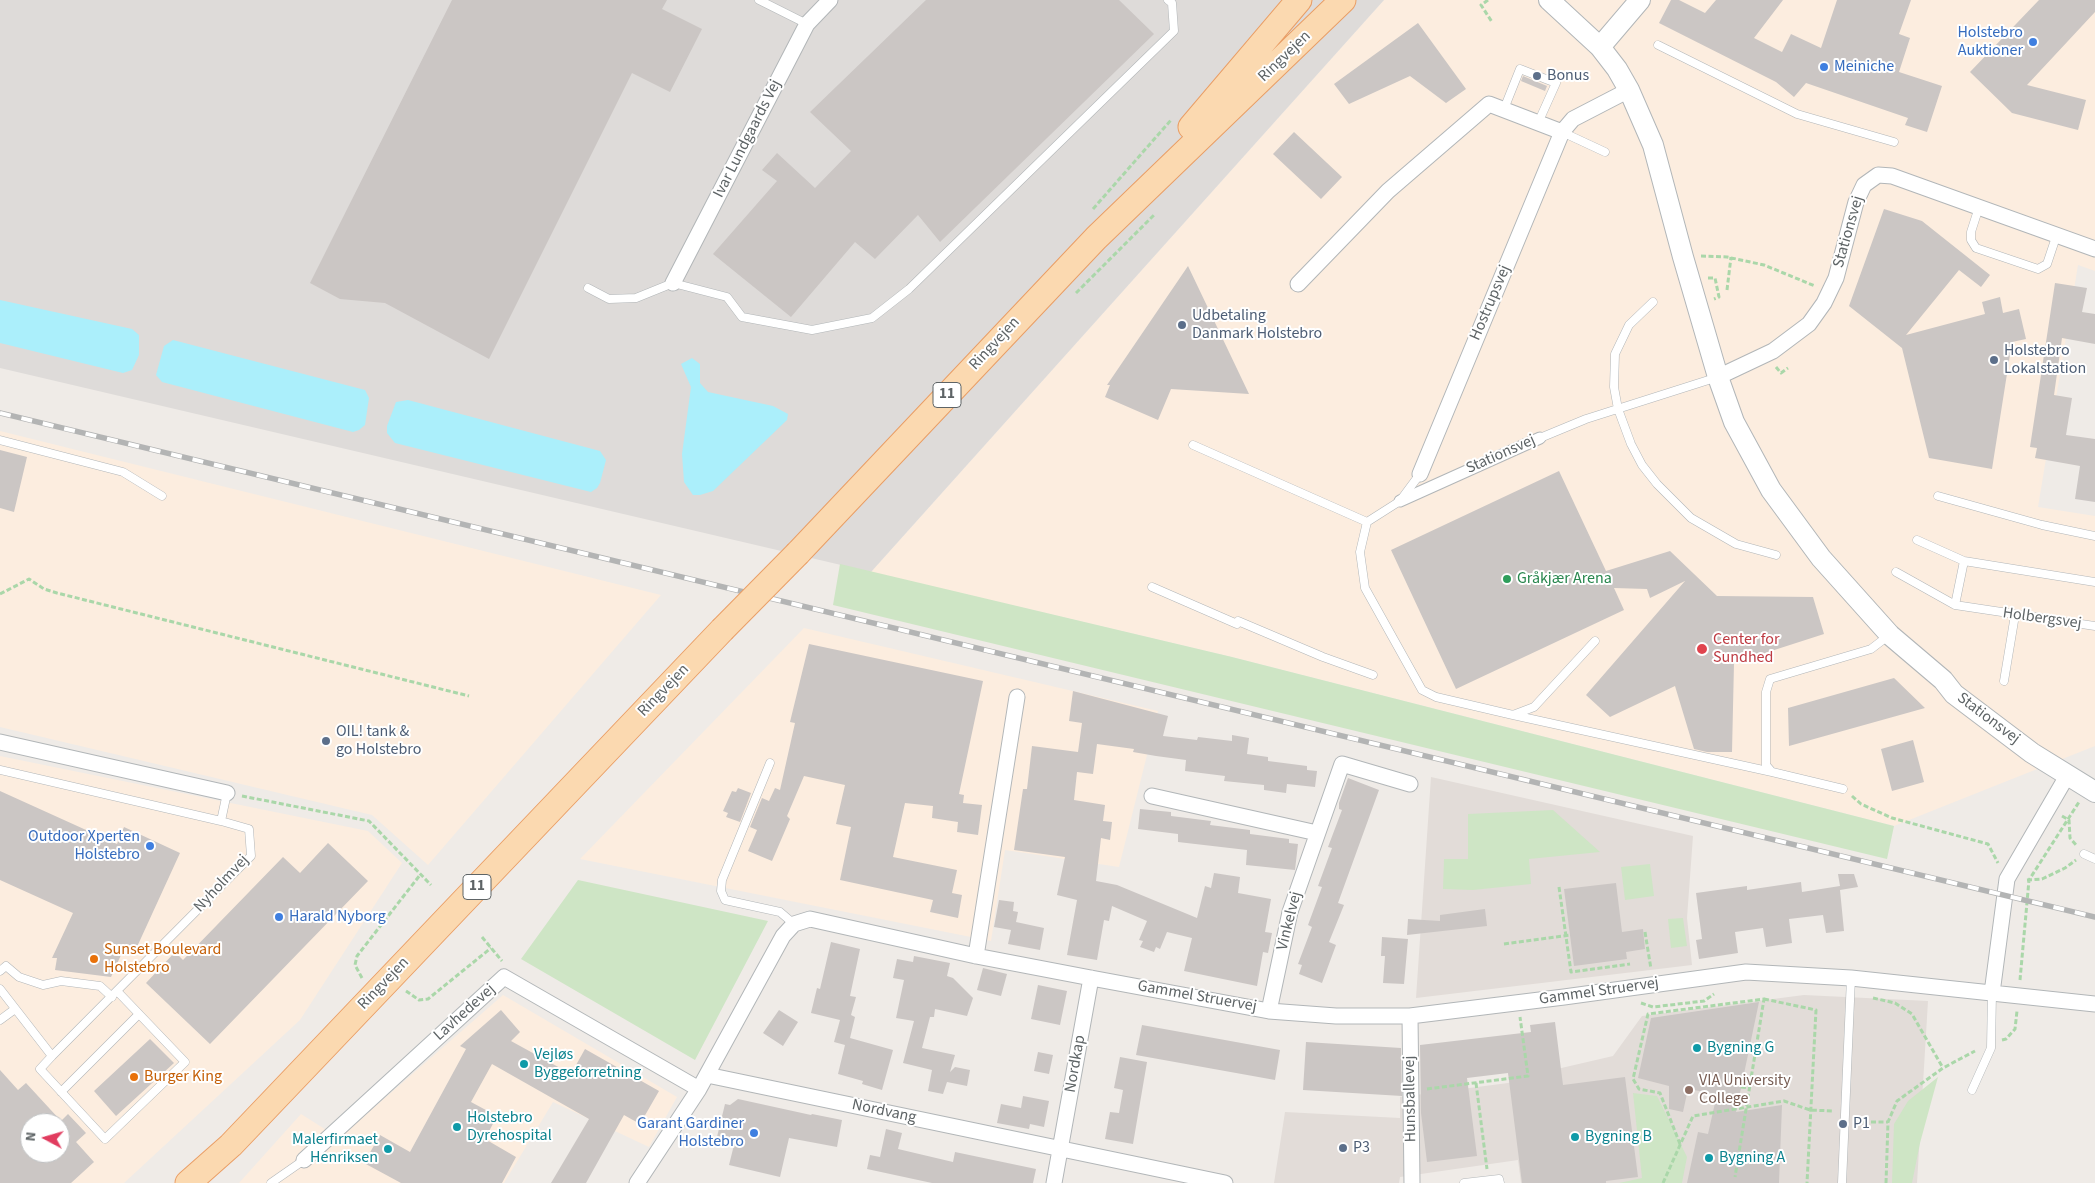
<!DOCTYPE html>
<meta charset="utf-8">
<style>
body{margin:0}
#map{position:relative;width:2095px;height:1183px;overflow:hidden;background:#efebe7;font-family:"Source Sans 3",sans-serif}
canvas{display:block}
.north{position:absolute;left:20px;top:1113px;width:50px;height:50px;box-sizing:border-box;background:#fff;border:1px solid #bfc1c2;border-radius:50%;rotate:276deg;font-size:14px;font-weight:700;line-height:20px;text-align:center;color:#5e6466}
.north::after{content:'';display:block;margin:auto;width:18px;height:22px;background:#e13c5f;clip-path:polygon(50% 0,100% 100%,50% 72%,0 100%)}
</style>
<div id="map">
<canvas width="2095" height="1183"></canvas>
<div class="north">N</div>
</div>
<script>
const ctx = document.querySelector('canvas').getContext('2d');
ctx.lineJoin = 'round';
function fill(path, color) {
  ctx.fillStyle = color;
  ctx.fill(path, 'evenodd');
}
function poly(rows) {
  const path = new Path2D();
  for (const r of rows) {
    path.moveTo(r[0], r[1]);
    for (let i = 2; i < r.length; i += 2) path.lineTo(r[i], r[i + 1]);
  }
  return path;
}
function trace(path, color, width, dash) {
  ctx.strokeStyle = color;
  ctx.lineWidth = width;
  ctx.lineCap = dash ? 'butt' : 'round';
  ctx.setLineDash(dash || []);
  ctx.stroke(path);
}
function write(font, color, halo, rows, align = 'center') {
  ctx.font = font + ' "Source Sans 3",sans-serif';
  ctx.lineWidth = 4;
  ctx.setLineDash([]);
  ctx.textBaseline = 'middle';
  ctx.strokeStyle = halo;
  ctx.fillStyle = color;
  for (const [text, x, y, turn = 0] of rows) {
    ctx.save();
    ctx.translate(x, y);
    ctx.rotate((+turn || 0) * Math.PI / 180);
    ctx.textAlign = isNaN(turn) ? turn : align;
    if (halo) ctx.strokeText(text, 0, 0);
    ctx.fillText(text, 0, 0);
    ctx.restore();
  }
}
fill(poly([
 [1384,0,2095,0,2095,271,2078,265,2038,507,2095,516,2095,746,1894,826,1232,657,871,572],
 [0,431,661,595,428,865,372,815,0,727],
 [804,628,1158,711,1119,867,1005,850,991,941,580,859],
 [0,756,368,831,402,863,300,1020,124,1183,0,1183],
 [30,1123,60,1123,60,1153,30,1153],
 [503,995,677,1097,649,1147,553,1102,504,1183,239,1183,301,1114,339,1138]
]), '#fceddf');
fill(poly([
 [0,0,1384,0,871,572,0,368]
]), '#dedbd9');
fill(poly([
 [1431,777,1693,836,1687,918,1692,965,1416,998],
 [1804,995,1928,1001,1917,1183,1521,1183,1518,1160,1400,1177,1399,1183,1274,1183,1285,1112,1400,1118,1400,1097,1508,1083,1540,1073,1613,1056,1642,1016]
]), '#e2dcd8');
fill(poly([
 [840,564,1232,657,1894,826,1887,859,833,605],
 [1553,810,1600,852,1529,859,1531,884,1473,890,1443,889,1444,859,1468,859,1468,814],
 [1650,864,1654,896,1625,900,1621,867],
 [578,880,768,921,695,1060,521,959],
 [1683,918,1687,946,1671,948,1668,919],
 [1938,1077,1920,1143,1912,1183,1892,1183,1894,1124,1908,1101],
 [1633,1093,1657,1096,1687,1157,1682,1183,1619,1183,1642,1178]
]), '#cee5c5');
fill(poly([
 [0,300,132,329,139,335,139,355,132,370,123,373,0,343],
 [173,340,365,390,369,398,365,425,359,430,353,432,162,382,156,375,164,346],
 [692,358,700,364,700,383,708,392,773,406,788,414,787,420,713,491,700,495,693,495,684,482,682,454,691,387,681,364],
 [408,400,600,451,606,460,600,483,597,488,591,492,395,443,387,433,387,426,396,402]
]), '#abeffb');
fill(poly([
 [452,0,667,0,662,9,702,29,670,92,632,73,489,359,385,303,340,299,310,283],
 [926,0,1119,0,1154,34,940,242,918,215,875,259,855,242,791,317,713,254,777,181,762,170,777,153,815,188,851,151,810,112],
 [1671,0,1679,0,1705,13,1716,0,1783,0,1754,38,1782,52,1791,34,1821,48,1837,0,1911,0,1899,34,1910,38,1899,72,1942,86,1927,132,1905,125,1908,118,1806,83,1794,97,1776,82,1659,23],
 [2039,0,2095,0,2095,12,2027,85,2086,100,2078,130,2012,113,1970,72],
 [1418,23,1466,89,1446,103,1410,76,1349,104,1334,84],
 [1523,76,1547,86,1545,91,1521,81],
 [1294,132,1342,177,1321,199,1273,154],
 [1884,209,1922,221,1990,275,1981,287,1959,270,1906,335,1985,314,1982,302,2000,297,2003,313,2019,309,2026,339,2012,342,1992,469,1929,458,1902,348,1849,306],
 [1188,266,1249,394,1171,389,1158,420,1105,397,1110,385,1107,385],
 [2055,283,2087,288,2082,312,2095,314,2095,344,2062,338,2054,395,2072,398,2066,435,2095,439,2095,502,2075,499,2080,466,2035,458,2037,448,2030,447],
 [0,450,27,457,14,512,0,508],
 [1559,471,1606,571,1670,551,1717,596,1813,597,1824,634,1734,663,1732,752,1707,752,1694,749,1675,686,1610,717,1586,695,1685,581,1650,598,1647,589,1614,588,1624,610,1456,689,1391,550],
 [809,644,983,681,959,794,964,795,963,803,982,805,978,835,957,832,958,822,932,818,933,806,905,803,893,857,957,870,952,893,962,895,958,918,930,912,933,900,840,880,851,827,836,824,845,785,804,776,787,816,790,819,772,861,748,851,757,830,750,827,762,798,769,801,775,788,780,790,795,723,790,722],
 [1894,678,1925,708,1789,746,1788,708],
 [1073,691,1168,716,1163,736,1197,740,1198,737,1232,741,1232,735,1249,738,1247,754,1268,757,1268,761,1307,766,1307,770,1317,771,1315,787,1287,784,1286,793,1264,790,1264,785,1224,781,1225,776,1185,771,1186,760,1156,756,1133,752,1134,749,1097,744,1093,774,1077,772,1074,800,1105,805,1103,821,1112,822,1110,840,1101,838,1096,881,1117,885,1197,918,1205,886,1211,888,1214,873,1240,877,1238,893,1271,899,1265,932,1272,933,1268,953,1263,952,1257,986,1184,971,1192,938,1167,932,1160,949,1156,947,1154,952,1140,947,1143,941,1139,940,1147,921,1112,906,1109,921,1104,920,1097,960,1067,955,1077,900,1057,895,1065,857,1014,850,1023,789,1027,789,1032,746,1078,752,1082,723,1069,721],
 [1913,740,1924,782,1892,791,1881,749],
 [1348,778,1379,790,1338,903,1344,905,1329,942,1336,945,1322,983,1299,974,1302,965,1298,964,1312,927,1308,925,1322,887,1318,886,1332,848,1328,847,1342,810,1339,809,1339,803],
 [738,788,751,793,740,822,726,817,728,813,723,811,732,791,736,792],
 [0,791,117,844,124,827,180,853,136,949,126,944,111,977,55,970,57,958,52,958,73,913,0,880],
 [1140,809,1171,812,1171,816,1211,821,1210,825,1250,830,1250,834,1289,839,1289,843,1298,844,1295,870,1246,865,1247,850,1178,842,1178,834,1138,829],
 [328,843,368,881,210,1044,146,983,175,952,183,960,283,857,300,873],
 [1838,874,1854,874,1858,887,1840,890,1844,931,1826,933,1823,915,1789,919,1792,943,1766,947,1763,928,1735,932,1738,953,1699,959,1696,940,1702,939,1696,893,1747,886,1747,890,1801,882,1802,892,1840,886],
 [1616,883,1622,932,1643,929,1645,949,1626,952,1627,959,1574,966,1564,889],
 [999,900,1014,902,1013,911,1018,912,1016,922,1044,928,1040,950,1008,944,1011,930,994,927],
 [1485,909,1487,926,1407,935,1408,919,1440,921,1440,915],
 [1382,937,1408,939,1404,984,1383,983,1385,956,1381,956],
 [831,942,860,949,850,996,856,997,851,1015,855,1017,850,1038,893,1050,882,1090,862,1084,863,1081,838,1074,845,1045,834,1042,840,1020,811,1013,817,988,820,989],
 [914,956,950,963,947,976,953,978,973,998,967,1016,935,1009,934,1017,930,1017,922,1048,955,1055,950,1072,955,1067,970,1070,967,1086,947,1082,943,1094,928,1091,932,1070,903,1063,914,1021,896,1018,904,980,893,978,897,959,913,962],
 [983,968,1007,974,1001,996,977,990],
 [1038,985,1067,991,1060,1025,1031,1019],
 [1759,1002,1736,1112,1782,1105,1779,1183,1687,1183,1698,1132,1708,1134,1717,1094,1688,1089,1683,1112,1669,1109,1669,1086,1638,1078,1651,1018],
 [501,1010,520,1032,511,1041,571,1074,585,1049,659,1091,640,1124,624,1115,586,1183,551,1183,589,1119,492,1064,471,1102,497,1116,485,1139,516,1157,502,1183,401,1183,364,1163,380,1135,410,1152,466,1049,460,1046],
 [779,1010,798,1022,783,1046,763,1033],
 [1555,1022,1563,1085,1625,1077,1638,1177,1606,1181,1606,1183,1522,1183,1508,1073,1467,1078,1477,1156,1427,1162,1421,1113,1420,1045,1531,1032,1530,1025],
 [1142,1025,1280,1050,1275,1080,1136,1055],
 [150,1039,174,1063,116,1116,94,1091],
 [1306,1042,1401,1048,1402,1096,1303,1090],
 [1038,1052,1053,1055,1049,1074,1034,1071],
 [1120,1057,1147,1062,1133,1144,1105,1139,1110,1112,1119,1113,1123,1090,1114,1088],
 [0,1070,18,1090,26,1083,61,1121,68,1114,86,1133,76,1142,94,1162,71,1183,0,1183],
 [30,1123,60,1123,60,1153,30,1153],
 [1023,1096,1049,1101,1044,1127,1030,1124,1029,1129,997,1123,1001,1104,1021,1108],
 [738,1099,811,1115,812,1114,842,1120,837,1147,789,1138,780,1177,729,1165,734,1145,716,1141,725,1104,730,1105],
 [886,1129,902,1133,898,1149,953,1162,955,1152,1036,1169,1033,1183,932,1183,867,1169,870,1155,880,1157]
]), '#cbc6c4');
const service = poly([
 [759,0,807,24],
 [1658,45,1797,114,1894,142],
 [1504,109,1520,69,1556,83,1538,123],
 [1562,132,1605,152],
 [1979,207,1971,232,1971,240,1976,248,2038,269,2047,264,2057,234],
 [588,288,609,299,636,298,673,283,727,297,742,317,812,330,872,318,909,289,1174,31,1172,3,1168,0],
 [1653,302,1629,325,1615,354,1614,387,1618,409,1631,444,1642,465,1657,484,1691,518,1736,544,1776,555],
 [1540,438,1586,419,1718,377],
 [0,440,123,472,162,496],
 [1193,445,1367,522,1400,501,1420,474],
 [1938,496,2042,525,2095,536],
 [1367,522,1360,552,1365,588,1422,690,1436,697,1513,715,1534,707,1595,641],
 [1917,540,1964,561,1955,605],
 [1964,561,2095,582],
 [1896,572,1955,605,2095,626],
 [1152,587,1237,624],
 [1238,621,1323,657,1373,675],
 [2004,681,2015,615],
 [1513,715,1772,772],
 [770,763,722,880,721,891,725,900,780,912,794,924],
 [0,770,221,821],
 [1843,789,1772,772,1766,765,1766,692,1770,679,1871,649,1888,636],
 [2084,854,2095,859],
 [0,971,6,966,19,977,43,985,61,981,100,986,112,997],
 [0,989,52,1056,251,856,249,829,221,821,227,793],
 [0,1020,15,1009],
 [52,1056,40,1069,105,1139,185,1062,117,991],
 [1972,1090,1991,1048,1992,993],
 [61,1092,139,1014],
 [271,1183,304,1160],
 [1464,1183,1499,1179,1500,1183],
 [1842,1183,1851,978]
]);
const pedestrian = poly([
 [1400,501,1540,438]
]);
const minor = poly([
 [673,283,807,24,830,0],
 [1298,284,1388,191,1489,104,1562,132],
 [1718,377,1773,351,1809,324,1824,303,1836,278,1856,202,1864,185,1878,175,1892,176,2095,249],
 [1420,474,1562,132,1573,119,1629,90],
 [0,742,227,793],
 [1152,796,1317,833],
 [976,956,1017,697],
 [1992,993,2007,879,2067,776],
 [1269,1011,1290,912,1342,764,1410,784],
 [1410,1016,1412,1183],
 [707,1075,1225,1183],
 [304,1160,504,977,699,1089],
 [637,1183,699,1089,783,936,794,924,810,919,976,956,1091,978,1269,1011,1336,1016,1410,1016,1564,997,1746,972,1851,978,2095,1004],
 [1054,1183,1091,978]
]);
const tertiary = poly([
 [1549,0,1600,47,1617,69,1629,90,1653,145,1683,257,1718,377,1734,422,1771,490,1821,558,1890,635,1943,680,1954,694,2032,753,2095,792],
 [1600,47,1640,0]
]);
const primary = poly([
 [1191,127,1299,0],
 [798,553,1096,238,1343,0],
 [188,1183,231,1145,722,630]
]);
trace(service, '#b2b6b8', 9);
trace(pedestrian, '#b2b6b8', 13);
trace(minor, '#b2b6b8', 17);
trace(tertiary, '#b2b6b8', 22);
trace(primary, '#ea9e65', 27);
trace(poly([
 [1488,0,1481,5,1492,22],
 [1093,209,1171,120],
 [1701,256,1727,257,1764,265,1815,286],
 [1708,278,1715,278,1719,297,1714,299],
 [1727,290,1731,257],
 [1076,293,1155,214],
 [1776,367,1781,373,1788,368],
 [0,594,29,579,44,589,57,593,469,696],
 [242,796,369,821,431,885],
 [1852,796,1861,804,1892,818,1988,844,1998,863],
 [2062,816,2069,820,2070,838,2077,846],
 [2027,880,2042,879,2065,868,2076,860],
 [1559,887,1571,972,1630,964],
 [1645,932,1651,969],
 [482,937,502,961],
 [1504,944,1570,935],
 [362,978,355,965,357,956,420,875],
 [2020,980,2029,880,2079,802],
 [406,991,419,1000,428,999,491,948],
 [1873,998,1895,1003,1912,1014,1943,1068],
 [1764,999,1816,1010,1807,1183],
 [1641,1003,1653,1007,1704,1001,1714,994],
 [2002,1040,2006,1039,2015,1029,2017,1011],
 [1476,1083,1487,1169],
 [1741,1087,1749,1088],
 [1427,1089,1528,1076,1520,1017],
 [1856,1122,1888,1122],
 [1680,1144,1660,1093,1639,1089,1633,1079,1648,1014,1764,999,1735,1177],
 [1663,1183,1693,1116,1784,1101,1810,1110,1834,1111],
 [1886,1183,1888,1122,1897,1101,1943,1068,1975,1051]
]), '#aad7a9', 3, [5, 2.5]);
trace(service, '#fff', 8);
trace(pedestrian, '#fff', 11);
trace(minor, '#fff', 15);
trace(tertiary, '#fff', 20);
trace(primary, '#fbd9b0', 25);
const rail = poly([
 [0,413,2095,917]
]);
trace(rail, '#b3b4b4', 5.5);
trace(rail, '#fff', 4, [11]);
const primaryBridge = poly([
 [722,630,798,553]
]);
trace(primaryBridge, '#ea9e65', 27, []);
trace(primaryBridge, '#fbd9b0', 25);
for (const [x, y, r, color] of [
 [2033,42,5,"#3f7fe0"],
 [1824,67,5,"#3f7fe0"],
 [1537,76,5,"#5c6f8a"],
 [1182,325,5,"#5c6f8a"],
 [1994,360,5,"#5c6f8a"],
 [1507,579,5,"#2e9e5b"],
 [1702,649,6,"#e0444e"],
 [326,741,5,"#5c6f8a"],
 [150,846,5,"#3f7fe0"],
 [279,917,5,"#3f7fe0"],
 [94,959,5,"#e8710a"],
 [1697,1048,5,"#0f9aa8"],
 [524,1064,5,"#0f9aa8"],
 [134,1077,5,"#e8710a"],
 [1689,1090,5,"#8d6e63"],
 [1843,1124,5,"#5c6f8a"],
 [457,1127,5,"#0f9aa8"],
 [754,1133,5,"#3f7fe0"],
 [1575,1137,5,"#0f9aa8"],
 [1343,1148,5,"#5c6f8a"],
 [388,1149,5,"#0f9aa8"],
 [1709,1158,5,"#0f9aa8"]
]) {
  const dot = new Path2D();
  dot.arc(x, y, r, 0, 2 * Math.PI);
  ctx.fillStyle = color;
  ctx.fill(dot);
  trace(dot, '#fff', 2);
}
for (const [x, y, w] of [
 [947,395,28],
 [477,887,28]
]) {
  const box = new Path2D();
  box.roundRect(x - w / 2, y - 12.5, w, 25, 4);
  ctx.fillStyle = '#fff';
  ctx.fill(box);
  trace(box, '#5e6466', 1);
}
write('bold 15px', '#5e6466', null, [
 ["11",947,395],
 ["11",477,887]
]);
write('16px', '#366cbe', '#fff', [
 ["Holstebro",2023,33],
 ["Auktioner",2023,51],
 ["Meiniche",1834,67,"left"],
 ["Outdoor Xperten",140,837],
 ["Holstebro",140,855],
 ["Harald Nyborg",289,917,"left"],
 ["Garant Gardiner",744,1124],
 ["Holstebro",744,1142]
], 'right');
write('16px', '#5e6466', '#fff', [
 ["Ringvejen",1285,57,-44],
 ["Ivar Lundgaards Vej",748,139,-63],
 ["Stationsvej",1849,232,-74],
 ["Hostrupsvej",1491,303,-67],
 ["Ringvejen",995,344,-47],
 ["Stationsvej",1501,455,-24],
 ["Holbergsvej",2042,619,8],
 ["Ringvejen",664,691,-46],
 ["Stationsvej",1988,719,37],
 ["Nyholmvej",222,884,-47],
 ["Vinkelvej",1290,921,-76],
 ["Ringvejen",384,984,-46],
 ["Gammel Struervej",1599,992,-8],
 ["Gammel Struervej",1197,997,10],
 ["Lavhedevej",465,1013,-42],
 ["Nordkap",1076,1064,-80],
 ["Hunsballevej",1411,1099,-91],
 ["Nordvang",884,1112,12]
]);
write('16px', '#4e5e75', '#fff', [
 ["Bonus",1547,76],
 ["Udbetaling",1192,316],
 ["Danmark Holstebro",1192,334],
 ["Holstebro",2004,351],
 ["Lokalstation",2004,369],
 ["OIL! tank &",336,732],
 ["go Holstebro",336,750],
 ["P1",1853,1124],
 ["P3",1353,1148]
], 'left');
write('16px', '#27864d', '#fff', [
 ["Gråkjær Arena",1517,579]
], 'left');
write('16px', '#be3a42', '#fff', [
 ["Center for",1713,640],
 ["Sundhed",1713,658]
], 'left');
write('16px', '#c56008', '#fff', [
 ["Sunset Boulevard",104,950],
 ["Holstebro",104,968],
 ["Burger King",144,1077]
], 'left');
write('16px', '#0d838f', '#fff', [
 ["Bygning G",1707,1048],
 ["Vejløs",534,1055],
 ["Byggeforretning",534,1073],
 ["Holstebro",467,1118],
 ["Dyrehospital",467,1136],
 ["Bygning B",1585,1137],
 ["Malerfirmaet",378,1140,"right"],
 ["Henriksen",378,1158,"right"],
 ["Bygning A",1719,1158]
], 'left');
write('16px', '#785e54', '#fff', [
 ["VIA University",1699,1081],
 ["College",1699,1099]
], 'left');
</script>
